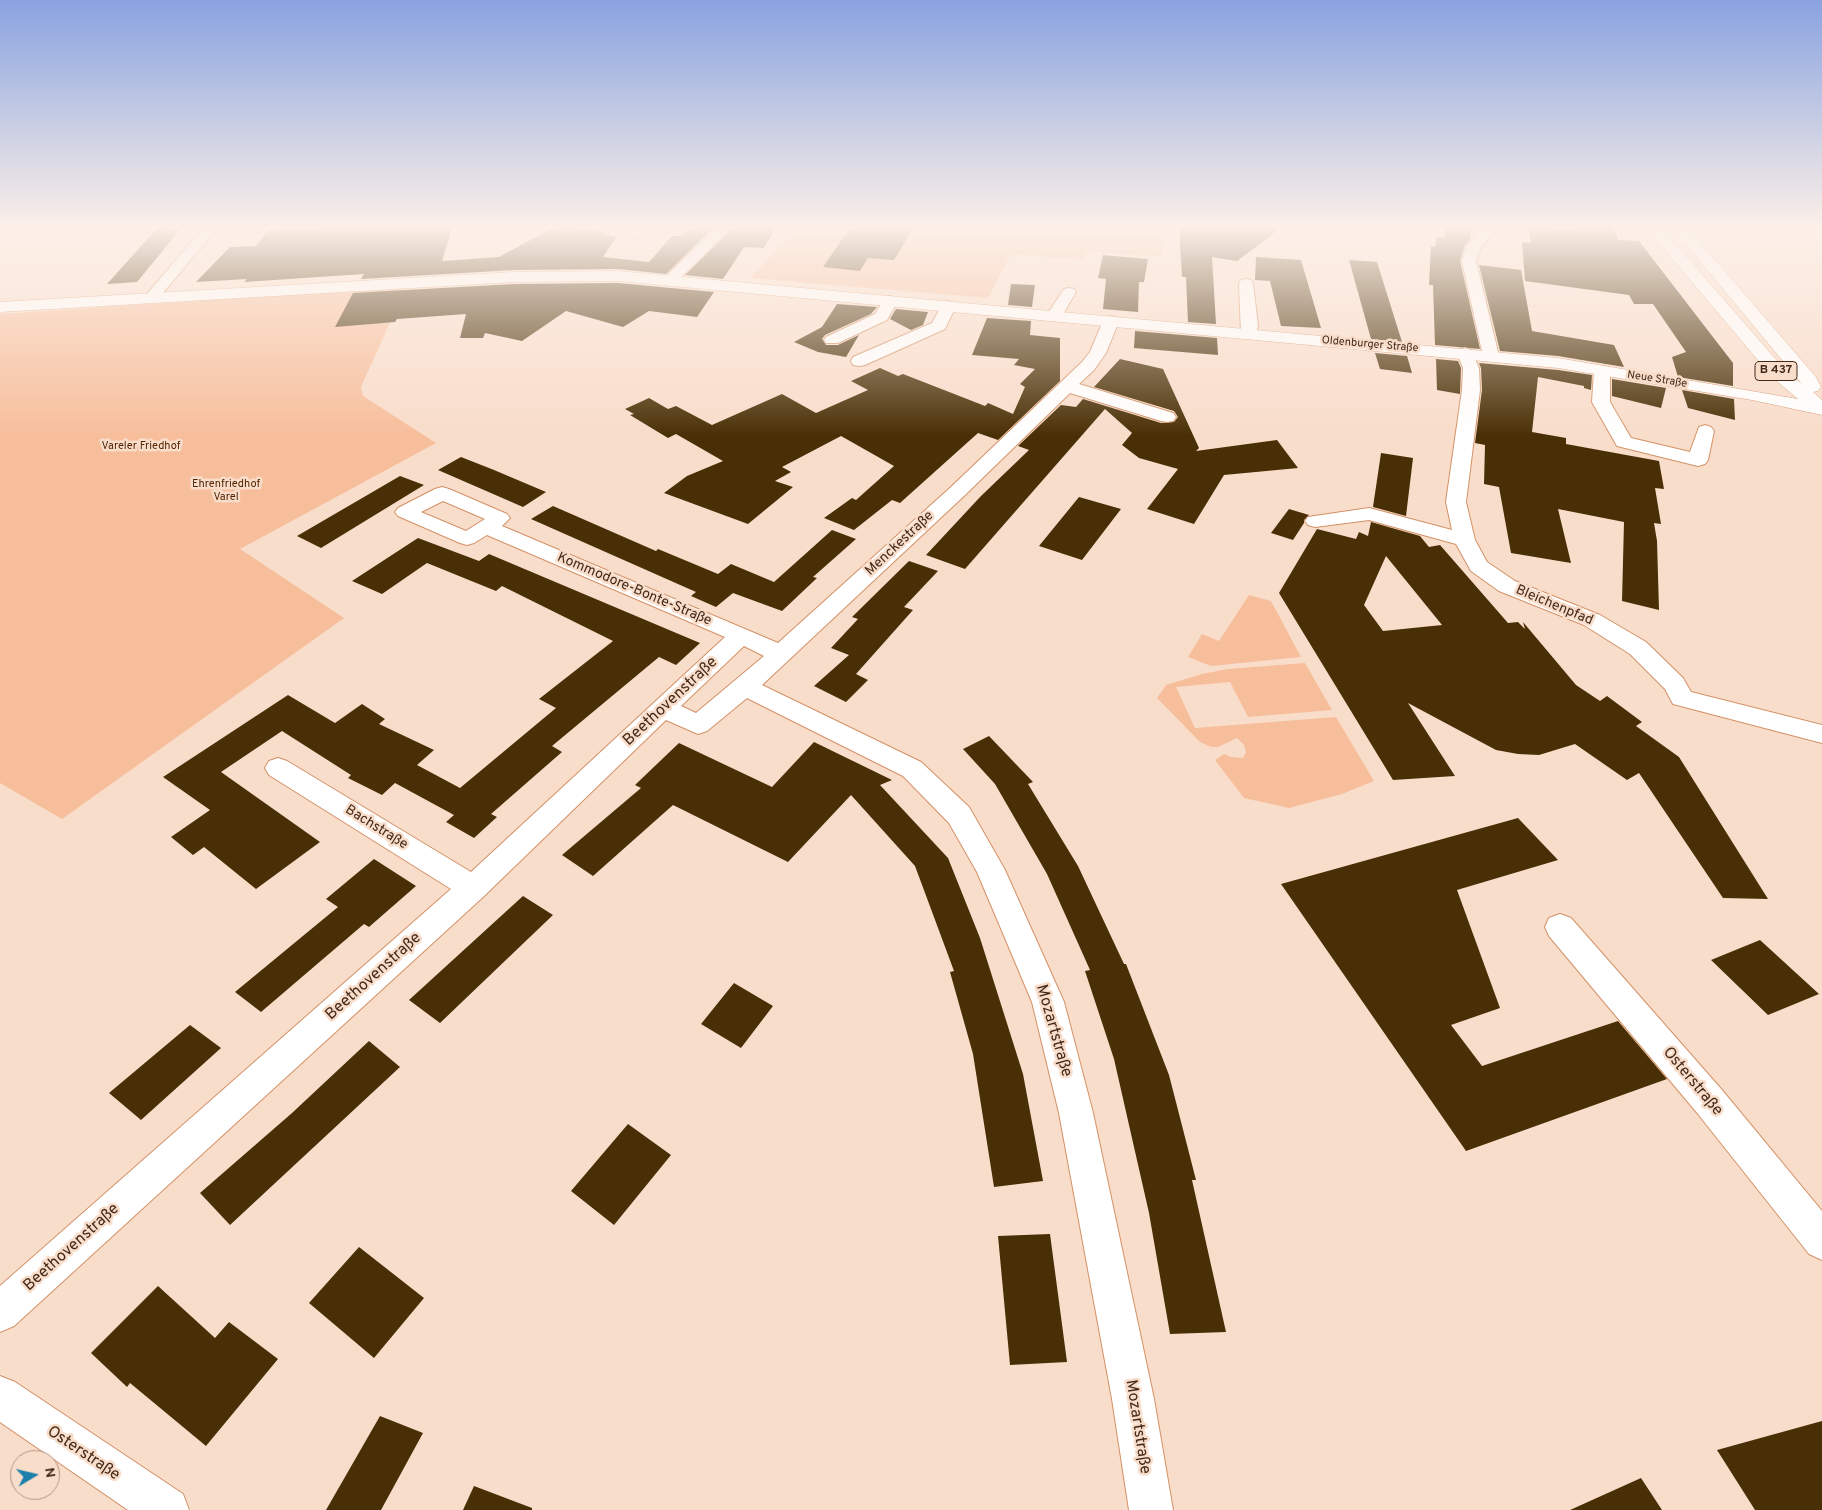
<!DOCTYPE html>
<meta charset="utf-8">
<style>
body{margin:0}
#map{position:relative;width:1822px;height:1510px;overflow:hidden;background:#f9ddcb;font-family:Overpass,sans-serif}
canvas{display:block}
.north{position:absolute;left:10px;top:1450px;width:50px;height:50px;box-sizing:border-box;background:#f9ddcb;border:1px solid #b19583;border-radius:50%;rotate:81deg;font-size:14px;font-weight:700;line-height:20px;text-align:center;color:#442918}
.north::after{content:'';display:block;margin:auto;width:18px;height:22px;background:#1d80ab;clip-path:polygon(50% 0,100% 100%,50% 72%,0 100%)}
</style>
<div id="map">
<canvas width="1822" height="1510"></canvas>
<div class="north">N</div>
</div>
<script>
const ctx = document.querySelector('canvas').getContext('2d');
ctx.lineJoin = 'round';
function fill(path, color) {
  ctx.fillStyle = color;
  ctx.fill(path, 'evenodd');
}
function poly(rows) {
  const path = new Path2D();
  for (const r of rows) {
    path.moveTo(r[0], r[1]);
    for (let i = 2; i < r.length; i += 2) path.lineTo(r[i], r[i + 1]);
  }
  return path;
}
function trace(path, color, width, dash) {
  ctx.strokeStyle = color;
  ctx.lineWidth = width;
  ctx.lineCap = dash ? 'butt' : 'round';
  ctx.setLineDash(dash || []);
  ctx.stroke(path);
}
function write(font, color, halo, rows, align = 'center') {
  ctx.font = font + ' Overpass,sans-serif';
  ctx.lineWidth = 5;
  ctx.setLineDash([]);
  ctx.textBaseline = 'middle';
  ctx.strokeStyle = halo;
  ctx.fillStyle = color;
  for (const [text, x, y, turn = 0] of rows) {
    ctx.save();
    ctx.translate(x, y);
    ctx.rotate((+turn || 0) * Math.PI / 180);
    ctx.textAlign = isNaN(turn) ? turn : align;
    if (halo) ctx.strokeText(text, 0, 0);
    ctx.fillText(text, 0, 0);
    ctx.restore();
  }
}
fill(poly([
 [801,225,1159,225,1163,257,1087,252,1085,260,1011,254,988,298,750,278],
 [406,287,361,387,363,396,436,443,240,549,344,618,62,819,0,783,0,314],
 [1249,595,1271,601,1301,657,1211,666,1188,657,1202,634,1219,641],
 [1305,663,1332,710,1248,717,1230,682,1176,687,1195,728,1336,717,1374,781,1342,794,1289,808,1244,798,1215,760,1224,754,1231,757,1243,758,1246,752,1244,745,1237,738,1218,747,1211,747,1200,742,1157,698,1166,685,1202,674,1228,669]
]), '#f7be9b');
fill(poly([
 [160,225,172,225,179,231,137,282,107,284],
 [331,225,453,225,442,261,499,257,558,225,566,225,603,232,610,236,617,236,603,257,649,262,672,236,681,236,692,225,716,225,666,274,618,269,514,270,361,279,364,274,244,282,247,279,196,282,230,247,256,246,268,230,320,228,321,226],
 [736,225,777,225,764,248,744,247,723,279,685,275],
 [852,225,915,225,894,260,868,258,860,271,823,267],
 [1179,225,1285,225,1237,261,1212,257,1216,324,1188,322,1186,277,1182,277],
 [1445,225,1471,225,1471,238,1465,245,1460,261,1480,349,1435,345,1433,285,1429,285,1431,246,1435,247,1437,237,1445,238],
 [1528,225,1573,229,1572,225,1613,227,1618,240,1639,241,1733,363,1733,386,1678,377,1672,357,1686,352,1653,304,1634,304,1629,295,1525,281,1522,242,1531,243],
 [1103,255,1148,259,1144,282,1139,282,1138,312,1103,309,1106,279,1098,278],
 [1256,257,1301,260,1321,328,1281,326,1270,281,1255,280],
 [1349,260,1377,262,1402,342,1371,339],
 [1479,265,1521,270,1532,331,1614,345,1624,367,1558,356,1500,351],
 [618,283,714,292,697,317,649,311,623,327,566,311,522,341,485,333,483,338,460,338,466,314,397,319,395,322,335,327,353,293,514,284],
 [1011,284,1035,285,1032,307,1008,305],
 [837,304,877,307,871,314,825,335,822,339,826,345,838,345,859,335,846,357,818,352,794,342,822,327],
 [896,309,928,312,923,325,911,330,890,319],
 [987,318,1031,321,1030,335,1060,338,1060,381,998,440,978,433,900,503,892,500,854,530,824,518,852,498,856,500,894,466,841,436,782,467,791,472,775,481,793,487,748,524,664,493,687,476,723,461,676,434,668,438,630,415,634,414,625,409,649,398,668,409,676,406,712,425,782,394,816,413,868,390,851,381,880,368,898,376,903,374,985,406,988,403,1013,414,1025,387,1020,384,1035,369,1014,365,1019,359,972,355],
 [1135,331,1217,338,1218,355,1134,348],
 [1375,353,1407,356,1412,373,1380,369],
 [1120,359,1163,369,1199,448,1196,451,1277,440,1298,468,1224,475,1194,524,1147,509,1178,469,1139,458,1122,445,1132,433,1105,409,965,569,926,555,981,496,1029,450,1018,446,1061,405,1076,407,1083,399,1161,423,1174,422,1178,417,1174,411,1094,387],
 [1436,359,1458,361,1461,368,1460,394,1437,390],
 [1479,363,1558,370,1592,375,1591,390,1584,388,1584,386,1538,377,1532,432,1566,438,1566,444,1659,461,1664,489,1655,488,1661,524,1654,523,1657,541,1659,610,1622,601,1624,522,1558,509,1571,563,1511,553,1499,487,1484,484,1485,445,1475,443,1482,390,1481,368],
 [1612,379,1666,388,1661,408,1612,396],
 [1682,390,1734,399,1735,420,1688,408],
 [1381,453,1413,458,1406,516,1373,507],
 [461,457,494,470,546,492,523,507,438,470],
 [400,476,424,485,321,548,297,536],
 [1079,497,1121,509,1082,560,1039,546],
 [553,506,656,551,658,549,718,574,731,564,774,582,832,530,856,539,813,577,817,578,782,611,733,593,716,607,691,596,696,592,531,519],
 [1289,509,1309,515,1304,520,1304,523,1293,540,1271,533],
 [1371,522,1420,536,1429,547,1440,545,1508,623,1518,622,1525,629,1523,622,1576,685,1600,701,1607,696,1642,722,1636,726,1679,757,1768,899,1723,898,1639,773,1627,780,1575,744,1539,755,1518,754,1496,750,1408,703,1455,776,1393,780,1279,593,1317,529,1356,539,1359,532,1368,536],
 [1386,556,1442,625,1383,631,1364,605],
 [418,538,479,561,489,554,700,643,676,665,659,657,552,746,562,752,491,814,497,817,474,838,446,822,454,815,395,783,382,795,348,778,351,775,282,731,221,772,320,842,256,889,204,847,193,855,171,837,210,810,163,777,288,695,335,723,362,704,385,719,379,724,434,750,417,765,460,788,556,708,539,699,613,641,502,586,496,591,427,563,382,594,352,581],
 [909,561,938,571,904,607,913,610,856,674,868,680,846,702,814,686,849,655,831,648,858,619,852,617],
 [989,736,1033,782,1028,784,1078,866,1124,964,1126,964,1169,1075,1196,1180,1192,1180,1226,1332,1170,1334,1149,1213,1114,1059,1085,971,1090,970,1047,874,995,784,963,749],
 [814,742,892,780,880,785,948,858,980,938,1023,1074,1043,1181,994,1187,973,1054,950,972,954,971,915,866,851,795,788,862,673,805,593,876,562,855,641,788,635,785,679,743,772,787],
 [1518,818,1558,860,1457,890,1500,1008,1451,1025,1482,1066,1618,1021,1667,1079,1466,1151,1281,884],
 [374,859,416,886,369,927,364,924,261,1012,235,992,338,907,326,899],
 [523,896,553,915,440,1023,409,1000],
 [1760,940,1819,994,1768,1015,1711,960],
 [734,983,773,1006,741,1048,701,1024],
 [190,1025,221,1048,141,1120,109,1093],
 [369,1041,400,1067,230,1225,200,1193,292,1113],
 [628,1124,671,1155,614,1225,571,1191],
 [1050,1234,1067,1362,1010,1365,998,1236],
 [359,1247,424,1298,374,1358,309,1303],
 [158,1286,215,1338,229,1322,278,1359,206,1446,130,1383,127,1387,91,1353],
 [380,1416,423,1433,381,1510,326,1510],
 [1822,1421,1822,1510,1755,1510,1717,1450],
 [1641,1478,1662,1510,1570,1510],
 [474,1486,532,1508,532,1510,463,1510]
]), '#492f05');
const minor = poly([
 [206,225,220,225,156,301,146,301,143,298,146,295,206,225],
 [637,225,653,225,641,235,636,236,611,234,604,230,611,226,633,228,637,225],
 [719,225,734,225,674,284,664,284,662,281,664,278,719,225],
 [1484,225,1498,225,1496,231,1481,247,1476,261,1499,356,1497,360,1491,361,1485,360,1483,356,1462,261,1467,246,1484,225],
 [1246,279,1251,280,1253,283,1258,326,1255,337,1249,339,1243,337,1241,334,1239,283,1241,280,1246,279],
 [1069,288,1074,289,1076,292,1062,316,1059,319,1054,321,1049,319,1046,316,1064,289,1069,288],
 [890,296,895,298,898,301,887,320,838,343,826,343,824,340,826,337,875,314,885,298,890,296],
 [948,301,953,303,956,306,945,329,865,365,859,366,853,365,851,361,853,357,932,323,943,303,948,301],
 [1111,316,1117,318,1119,321,1106,353,1094,370,1079,384,1173,413,1176,417,1173,421,1167,422,1161,421,1070,393,965,495,762,685,921,762,969,807,1005,870,1064,1002,1093,1113,1154,1399,1173,1510,1129,1510,1112,1399,1059,1113,1032,1002,977,872,949,823,903,776,747,698,707,731,698,734,666,720,483,897,14,1326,0,1332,0,1286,451,889,269,775,265,768,269,761,278,758,287,761,471,872,725,637,487,535,474,543,467,545,460,543,398,516,395,512,398,508,435,489,442,487,449,489,507,514,510,518,502,526,778,643,951,487,1082,362,1090,352,1103,321,1105,318,1111,316],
 [443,501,485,519,466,531,421,512,443,501],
 [744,646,764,656,696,713,681,706,744,646],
 [1465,348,1471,350,1479,368,1480,390,1466,502,1475,540,1487,562,1515,581,1600,615,1646,642,1683,678,1691,692,1822,725,1822,743,1673,704,1665,689,1630,654,1584,625,1499,591,1471,571,1456,544,1369,520,1315,527,1308,525,1305,521,1308,517,1369,508,1452,530,1446,502,1462,390,1463,368,1457,353,1459,350,1465,348],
 [1602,366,1608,367,1610,371,1610,402,1631,438,1690,452,1699,427,1705,425,1711,427,1714,431,1708,460,1705,464,1698,466,1617,446,1592,402,1594,371,1596,367,1602,366],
 [1560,914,1571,918,1722,1090,1822,1211,1822,1260,1809,1254,1698,1114,1549,936,1545,927,1549,918,1560,914],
 [0,1376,15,1382,183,1494,189,1510,128,1510,0,1422,0,1376]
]);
const major = poly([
 [1644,225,1659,225,1785,370,1802,384,1670,225,1685,225,1816,377,1821,387,1818,391,1813,392,1822,400,1822,415,1752,400,1558,368,618,281,514,282,0,312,0,302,514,272,618,271,1558,358,1798,399,1773,378,1644,225]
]);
trace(minor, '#d39166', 2);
trace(major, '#d39166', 1);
fill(minor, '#fff');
fill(major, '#fff');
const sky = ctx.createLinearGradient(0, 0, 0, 436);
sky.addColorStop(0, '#89a3e0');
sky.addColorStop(0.52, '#fcf0e8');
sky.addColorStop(1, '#fcf0e800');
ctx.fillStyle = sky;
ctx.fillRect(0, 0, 1822, 436);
write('11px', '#442918', '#f9ddcb', [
 ["Oldenburger Straße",1370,345,5],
 ["Neue Straße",1657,380,9]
]);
write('11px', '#532500', '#f9ddcb', [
 ["Vareler Friedhof",141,447],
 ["Ehrenfriedhof",226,485],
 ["Varel",226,498]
]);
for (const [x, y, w] of [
 [1776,371,42]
]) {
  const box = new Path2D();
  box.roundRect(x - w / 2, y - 9.5, w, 19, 4);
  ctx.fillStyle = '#f9ddcb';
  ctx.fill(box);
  trace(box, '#442918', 1);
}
write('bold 12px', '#442918', null, [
 ["B 437",1776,371]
]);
write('14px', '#442918', '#f9ddcb', [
 ["Menckestraße",900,544,-43],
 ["Kommodore-Bonte-Straße",634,590,23],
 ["Bleichenpfad",1554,606,23],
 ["Bachstraße",376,828,32]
]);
write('16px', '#442918', '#f9ddcb', [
 ["Beethovenstraße",671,702,-43],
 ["Beethovenstraße",374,977,-42],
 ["Mozartstraße",1053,1031,74],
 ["Osterstraße",1692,1082,50],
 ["Beethovenstraße",72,1248,-42],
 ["Mozartstraße",1137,1427,81],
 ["Osterstraße",83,1454,34]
]);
</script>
